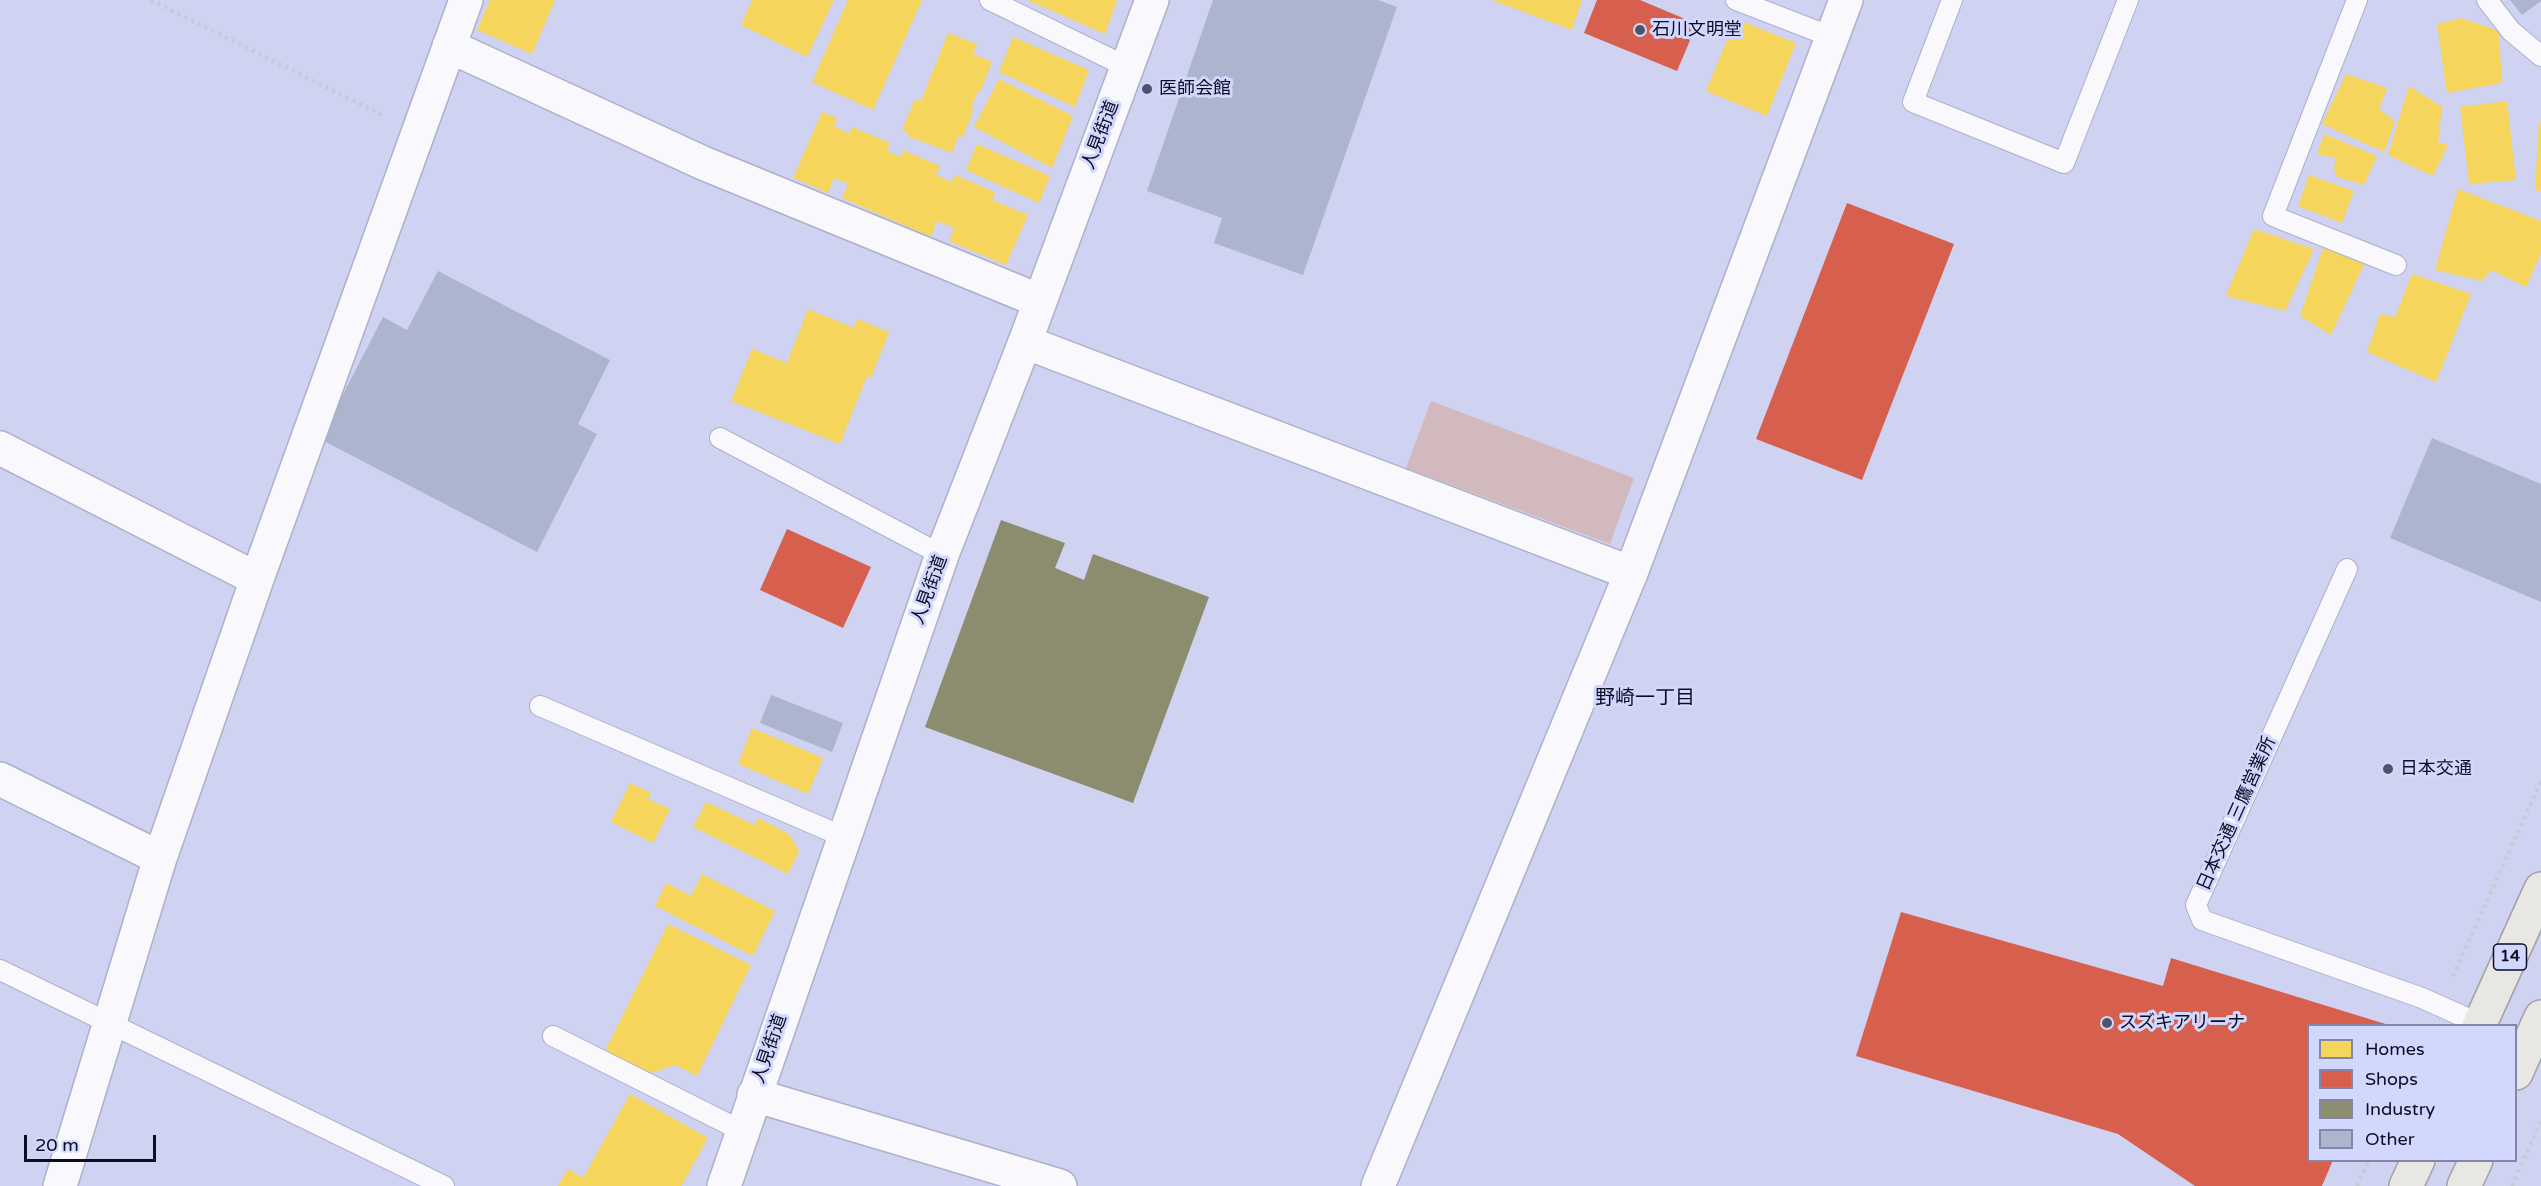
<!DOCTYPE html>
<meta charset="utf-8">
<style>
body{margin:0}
#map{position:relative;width:2541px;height:1186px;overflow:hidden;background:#cfd2f0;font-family:"Varela Round",sans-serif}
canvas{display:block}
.legend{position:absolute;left:2307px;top:1024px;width:210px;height:138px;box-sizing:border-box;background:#d2d7fe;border:2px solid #8386a6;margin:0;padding:8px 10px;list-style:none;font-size:18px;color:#0c0d23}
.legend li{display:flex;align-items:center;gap:12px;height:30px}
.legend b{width:30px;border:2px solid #8386a6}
.scale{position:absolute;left:24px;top:1135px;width:132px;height:27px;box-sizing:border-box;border:3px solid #0c0d23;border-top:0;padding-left:8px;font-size:18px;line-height:21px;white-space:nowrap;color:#0c0d23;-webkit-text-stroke:4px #d2d7fe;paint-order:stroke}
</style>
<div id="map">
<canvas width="2541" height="1186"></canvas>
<ul class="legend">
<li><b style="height:16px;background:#f6d55c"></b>Homes</li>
<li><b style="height:16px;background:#d6604d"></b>Shops</li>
<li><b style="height:16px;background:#8c8c6e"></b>Industry</li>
<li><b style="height:16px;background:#adb5ce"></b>Other</li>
</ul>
<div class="scale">20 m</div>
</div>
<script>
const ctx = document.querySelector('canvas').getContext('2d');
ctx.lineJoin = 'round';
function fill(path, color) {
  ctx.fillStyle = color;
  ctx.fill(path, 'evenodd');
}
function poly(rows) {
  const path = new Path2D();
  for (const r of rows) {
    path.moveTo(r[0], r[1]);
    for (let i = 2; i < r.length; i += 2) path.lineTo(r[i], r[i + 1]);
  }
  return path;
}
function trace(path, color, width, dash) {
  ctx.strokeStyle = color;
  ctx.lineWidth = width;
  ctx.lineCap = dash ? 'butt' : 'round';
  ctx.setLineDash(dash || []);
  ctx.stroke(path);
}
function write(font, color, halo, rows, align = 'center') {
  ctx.font = font + ' "Varela Round","Noto Sans JP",sans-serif';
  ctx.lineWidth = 6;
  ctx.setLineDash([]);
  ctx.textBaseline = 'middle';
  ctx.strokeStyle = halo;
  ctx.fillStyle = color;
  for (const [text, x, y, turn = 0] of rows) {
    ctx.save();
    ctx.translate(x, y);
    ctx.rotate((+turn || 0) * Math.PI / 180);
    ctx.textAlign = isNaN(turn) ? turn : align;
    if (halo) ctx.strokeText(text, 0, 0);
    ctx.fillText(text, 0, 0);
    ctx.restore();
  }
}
fill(poly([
 [1431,401,1634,478,1610,544,1406,468]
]), '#d1b9bd');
fill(poly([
 [490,0,555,0,532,54,477,30],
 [752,0,834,0,807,57,741,25],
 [848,0,922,0,873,110,812,82],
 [1027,0,1117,0,1105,34],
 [1492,0,1582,0,1572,30],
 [2461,18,2499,31,2502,83,2447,93,2437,24],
 [1736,19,1796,43,1767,116,1706,91],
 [948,33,977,44,973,54,992,62,980,92,978,91,971,108,974,109,963,137,959,135,952,153,907,136,909,133,902,130,915,99,921,101],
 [1013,37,1089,70,1075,107,999,72],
 [2346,74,2387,88,2379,109,2395,121,2384,152,2322,124],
 [999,79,1073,116,1052,168,974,127],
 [2409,86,2442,107,2438,142,2448,145,2433,176,2388,155],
 [2507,101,2516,180,2469,184,2460,107],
 [822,112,837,118,834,126,849,134,852,127,890,143,887,151,901,157,903,150,940,166,936,175,952,182,955,175,995,192,992,200,1028,215,1006,265,949,241,954,228,937,221,931,237,842,198,848,184,834,178,828,193,793,178],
 [2539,122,2541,122,2541,191,2535,190],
 [2324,134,2377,156,2364,185,2337,177,2334,169,2336,158,2317,154],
 [977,144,1050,176,1039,203,966,170],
 [2309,175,2354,191,2342,223,2298,206],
 [2458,189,2541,221,2541,253,2526,287,2491,270,2482,281,2435,270],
 [2254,229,2314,249,2285,311,2226,296],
 [2323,248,2366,260,2331,335,2300,316],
 [2412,274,2471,294,2436,382,2367,352,2380,314,2395,317],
 [808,309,854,328,857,319,889,332,871,378,867,376,840,444,731,401,752,349,787,363],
 [752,728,823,758,808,794,738,764],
 [630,783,651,793,648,799,670,809,653,843,611,822],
 [706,802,755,825,758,818,789,834,799,851,788,874,693,827],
 [702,874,775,911,753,956,655,906,666,883,691,896],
 [668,924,751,965,697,1076,675,1065,648,1074,605,1051],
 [630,1094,708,1138,681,1186,558,1186,568,1169,583,1178]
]), '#f6d55c');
fill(poly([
 [1597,0,1640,0,1697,24,1677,71,1584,33],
 [1847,203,1954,244,1862,480,1756,439],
 [787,529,871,567,843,628,760,590],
 [1901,912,2163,986,2171,958,2392,1026,2308,1026,2308,1160,2333,1160,2322,1186,2195,1186,2118,1134,1856,1056]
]), '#d6604d');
fill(poly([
 [1001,520,1065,543,1055,568,1084,580,1093,554,1209,597,1133,803,925,727]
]), '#8c8c6e');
fill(poly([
 [1213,0,1378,0,1397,7,1303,275,1214,243,1222,218,1147,191],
 [2510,0,2541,0,2541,1,2522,15],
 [438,271,610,360,578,424,597,434,537,552,320,439,383,317,407,330],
 [2432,438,2541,484,2541,602,2390,538],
 [771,695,843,723,832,752,760,723]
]), '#adb5ce');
const lane = poly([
 [990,0,1127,67],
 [1736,0,1832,37],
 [1952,0,1913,102,2064,163,2128,0],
 [2357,0,2273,216,2396,265],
 [2487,0,2511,31,2541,56],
 [720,438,942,555],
 [2347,569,2196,905,2202,920,2422,998,2480,1024],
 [540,706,844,837],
 [0,970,444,1186],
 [553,1036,742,1131]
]);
const street = poly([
 [449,46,703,163,1040,301],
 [1025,342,1631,573],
 [0,448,257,579],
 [0,779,160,858],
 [754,1095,1060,1186],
 [60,1186,160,858,257,579,466,0],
 [1378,1186,1631,573,1846,0]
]);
const secondary = poly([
 [724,1186,942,555,1025,342,1152,0]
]);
const primary = poly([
 [2479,1026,2541,889],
 [2516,1073,2541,1017],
 [2406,1186,2418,1160],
 [2464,1186,2476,1160]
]);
trace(lane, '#adb0c9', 22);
trace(street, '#adb0c9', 36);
trace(secondary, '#adb0c9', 36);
trace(primary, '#a1a0a3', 36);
trace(poly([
 [151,0,384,116],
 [2453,976,2541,781],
 [2357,1186,2369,1160],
 [2512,1186,2541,1121]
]), '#c8cad2', 4, [3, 4.5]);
trace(lane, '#f8f8fd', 20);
trace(street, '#f8f8fd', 33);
trace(secondary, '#f8f8fd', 33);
trace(primary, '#e8e7e4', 33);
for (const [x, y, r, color] of [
 [1640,30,6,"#50526b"],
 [1147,89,6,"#50526b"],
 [2388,769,6,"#50526b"],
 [2107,1023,6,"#50526b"]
]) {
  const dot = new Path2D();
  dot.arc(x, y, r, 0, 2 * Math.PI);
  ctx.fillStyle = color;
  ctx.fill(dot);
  trace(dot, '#d2d7fe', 2);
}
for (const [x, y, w] of [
 [2510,957,33]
]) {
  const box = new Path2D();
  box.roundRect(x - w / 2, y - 13, w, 26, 4.5);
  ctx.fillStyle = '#d2d7fe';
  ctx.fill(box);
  trace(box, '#0c0d23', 1.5);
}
write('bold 16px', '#0c0d23', null, [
 ["14",2510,957]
]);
write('18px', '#0c0d23', '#d2d7fe', [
 ["石川文明堂",1652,30],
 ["医師会館",1159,89],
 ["日本交通",2400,769],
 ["スズキアリーナ",2119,1023]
], 'left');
write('18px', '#0c0d23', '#d2d7fe', [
 ["人見街道",1101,135,-69],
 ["人見街道",930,590,-70],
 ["日本交通 三鷹営業所",2237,814,-66],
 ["人見街道",770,1049,-71]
]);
write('20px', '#0c0d23', '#d2d7fe', [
 ["野崎一丁目",1645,699]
]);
</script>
